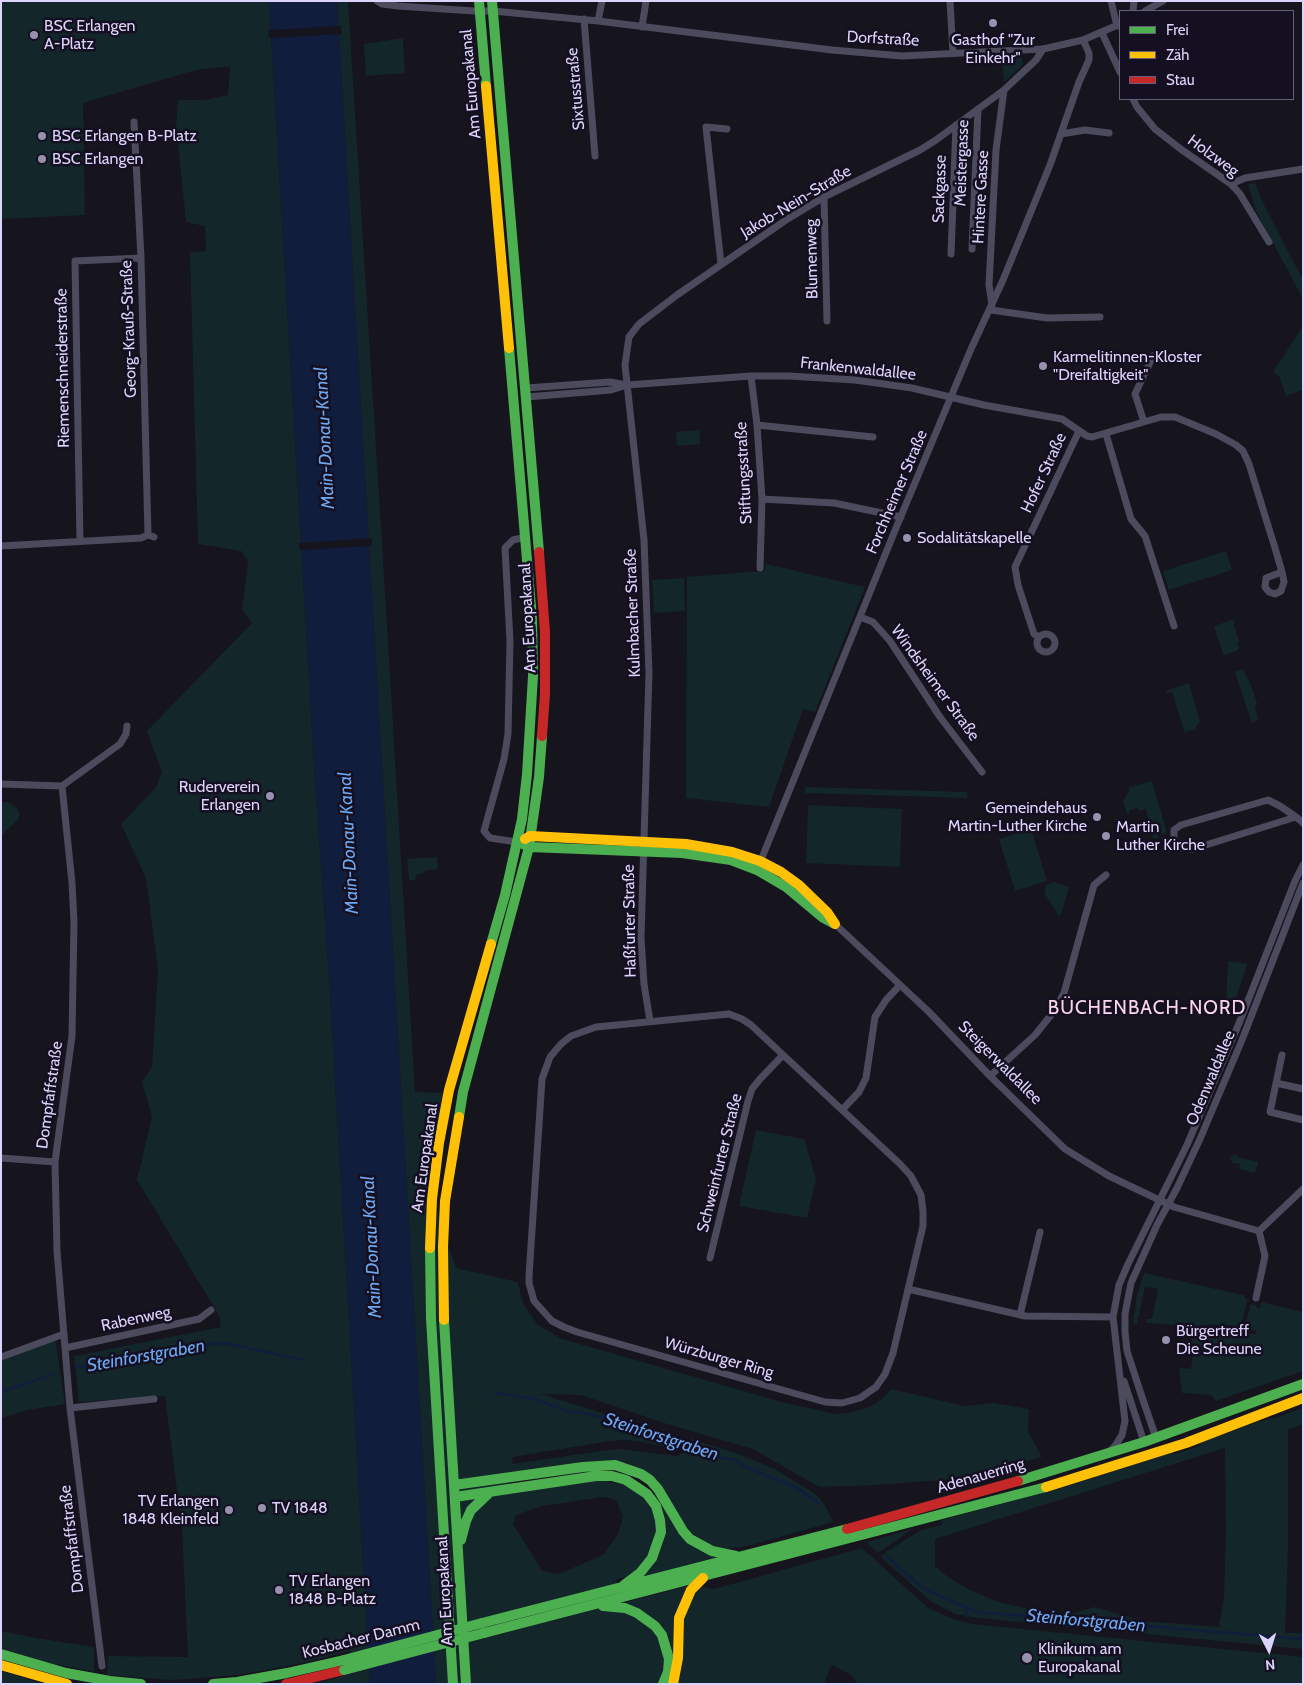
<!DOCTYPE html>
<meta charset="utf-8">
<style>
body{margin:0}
#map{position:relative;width:1304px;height:1685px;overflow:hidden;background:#16141d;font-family:Cabin,sans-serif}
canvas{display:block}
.frame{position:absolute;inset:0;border:2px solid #ddd4fb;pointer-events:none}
.legend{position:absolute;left:1119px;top:10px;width:175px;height:90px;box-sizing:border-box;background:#151021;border:1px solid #655e78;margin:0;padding:6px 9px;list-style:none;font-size:15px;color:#ddd4fb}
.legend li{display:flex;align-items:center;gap:10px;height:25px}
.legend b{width:25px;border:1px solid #655e78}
.north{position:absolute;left:1244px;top:1625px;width:50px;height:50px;-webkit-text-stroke:4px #151021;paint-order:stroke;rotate:175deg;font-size:14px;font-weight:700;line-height:20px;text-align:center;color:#ddd4fb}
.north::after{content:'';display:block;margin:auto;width:18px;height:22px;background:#ddd4fb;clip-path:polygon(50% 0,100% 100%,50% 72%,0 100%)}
</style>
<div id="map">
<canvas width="1304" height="1685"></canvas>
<div class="frame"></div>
<ul class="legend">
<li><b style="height:6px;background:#4caf50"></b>Frei</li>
<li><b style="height:6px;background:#ffc107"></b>Zäh</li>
<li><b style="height:6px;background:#c62828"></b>Stau</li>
</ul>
<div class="north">N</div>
</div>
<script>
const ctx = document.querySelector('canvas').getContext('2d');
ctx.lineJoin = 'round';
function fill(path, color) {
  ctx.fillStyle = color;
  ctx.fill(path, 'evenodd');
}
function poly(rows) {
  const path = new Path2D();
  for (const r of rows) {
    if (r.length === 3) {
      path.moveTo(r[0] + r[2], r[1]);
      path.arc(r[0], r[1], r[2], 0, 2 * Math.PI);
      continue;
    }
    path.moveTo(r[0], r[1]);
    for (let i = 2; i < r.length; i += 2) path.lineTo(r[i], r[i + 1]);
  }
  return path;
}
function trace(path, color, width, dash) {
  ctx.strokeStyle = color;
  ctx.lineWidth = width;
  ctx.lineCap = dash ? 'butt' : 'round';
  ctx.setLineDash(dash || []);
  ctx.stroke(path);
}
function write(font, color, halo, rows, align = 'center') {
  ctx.font = font + ' Cabin,sans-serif';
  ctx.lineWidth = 5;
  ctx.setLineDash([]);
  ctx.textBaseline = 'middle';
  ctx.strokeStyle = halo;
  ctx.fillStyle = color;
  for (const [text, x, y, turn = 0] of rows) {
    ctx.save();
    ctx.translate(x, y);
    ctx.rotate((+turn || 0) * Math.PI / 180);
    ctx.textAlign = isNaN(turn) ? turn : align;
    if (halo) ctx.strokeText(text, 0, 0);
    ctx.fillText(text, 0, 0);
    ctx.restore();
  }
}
fill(poly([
 [1,1,269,1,315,781,329,976,370,1684,313,1684,347,1675,350,1651,308,1662,239,1675,172,1680,107,1675,108,1656,188,1657,182,1529,165,1396,79,1402,74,1356,221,1327,220,1317,137,1180,152,1117,142,1082,152,1067,158,970,146,878,121,824,156,787,162,772,147,731,252,623,242,610,248,561,241,551,198,544,190,252,206,251,205,226,186,222,176,124,178,100,205,100,228,95,230,66,196,70,83,103,85,215,1,219],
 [337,1,348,1,382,542,415,1092,444,1093,429,1187,456,1268,518,1282,523,1303,537,1324,559,1338,782,1402,835,1414,852,1412,870,1407,882,1399,891,1389,964,1406,993,1403,1029,1409,1028,1432,1042,1457,967,1478,877,1485,819,1487,753,1449,667,1424,581,1395,541,1394,685,1439,683,1445,672,1449,644,1442,625,1440,610,1441,512,1457,513,1464,601,1451,620,1449,677,1456,688,1451,691,1439,739,1454,775,1469,817,1495,826,1507,833,1522,748,1546,724,1549,714,1547,701,1540,689,1530,677,1513,634,1467,515,1473,501,1495,601,1480,625,1485,644,1498,654,1513,656,1532,650,1555,640,1567,627,1576,616,1580,622,1603,691,1585,714,1589,862,1548,927,1607,950,1618,972,1624,1303,1657,1303,1684,858,1684,850,1674,832,1665,825,1680,825,1684,436,1684],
 [603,1497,616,1500,623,1516,618,1534,603,1555,558,1574,542,1571,513,1524,516,1515,542,1506],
 [403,38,405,73,366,76,364,44],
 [1022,57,1023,65,1004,82,1002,59],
 [1255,183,1261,199,1301,276,1303,276,1303,299,1256,211,1248,184],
 [1303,326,1303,390,1286,396,1279,376,1273,372],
 [699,430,700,444,677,446,676,432],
 [1226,551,1232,570,1169,590,1163,571],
 [766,564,865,587,815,712,803,709,769,807,686,798,687,577,764,571],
 [684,578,685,611,654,613,652,580],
 [1235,619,1234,625,1239,641,1237,645,1239,648,1237,651,1224,655,1223,654,1214,626],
 [1243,669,1250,683,1257,703,1255,708,1258,719,1252,723,1235,672],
 [1189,683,1200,721,1195,729,1186,732,1184,731,1172,692,1167,693,1166,691],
 [1152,781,1167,833,1158,835,1159,838,1153,839,1146,809,1140,811,1137,808,1129,811,1129,814,1127,814,1123,802,1129,791,1129,787],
 [805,787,967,792,967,798,805,793],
 [1,802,7,802,15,806,20,814,18,820,1,836],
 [808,805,902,809,900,867,806,863],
 [1031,829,1047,881,1015,891,999,839],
 [437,857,438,869,428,870,421,874,417,874,415,880,409,880,407,859],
 [1055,882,1069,887,1060,917,1044,893,1046,885],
 [1228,961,1247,964,1245,972,1233,1006,1226,1004],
 [756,1130,804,1139,816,1179,807,1218,739,1206],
 [1236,1154,1238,1157,1258,1162,1255,1173,1239,1169,1240,1164,1232,1163,1230,1157],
 [1144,1273,1243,1295,1247,1300,1243,1319,1234,1330,1212,1324,1187,1329,1176,1325,1146,1323,1146,1319,1152,1319,1158,1289,1145,1287,1137,1324,1133,1323,1137,1295],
 [1261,1302,1303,1312,1303,1371,1216,1401,1211,1395,1182,1393,1179,1368,1191,1369,1193,1354,1190,1354,1192,1331,1212,1330,1231,1332,1232,1338,1237,1338,1238,1334,1256,1334,1256,1330,1241,1330,1247,1319,1251,1304,1256,1305,1256,1307,1260,1308],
 [55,1338,65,1404,28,1410,1,1418,1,1357],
 [1303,1408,1303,1424,1288,1430,1288,1547,1285,1633,1303,1633,1303,1649,978,1618,955,1614,930,1601,880,1556,921,1530,942,1525,942,1520,1068,1486,1173,1452,1175,1454,1200,1446,1200,1443,1257,1422,1278,1417],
 [1225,1448,1226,1531,1224,1596,1219,1627,1144,1621,1094,1607,1074,1613,1043,1612,998,1602,968,1589,948,1577,935,1566,935,1539],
 [652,1487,691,1545,717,1557,638,1579,654,1563,662,1545,664,1536],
 [914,1528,878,1553,866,1542,874,1540],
 [1,1631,36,1638,94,1647,94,1672,45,1662,1,1648],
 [1,1671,15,1675,44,1684,1,1684]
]), '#132629');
fill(poly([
 [269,1,337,1,436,1684,370,1684,329,976,315,781]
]), '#111d3d');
fill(poly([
 [341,26,342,34,269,38,268,30],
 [372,538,372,546,299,550,299,543]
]), '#16141d');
trace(poly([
 [76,1368,174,1348,224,1343,304,1360],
 [1,1392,54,1374],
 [496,1393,531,1398,573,1413,579,1412,590,1414,676,1438,714,1453,721,1458,736,1460,744,1466,799,1489,819,1504],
 [886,1556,924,1589,978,1612,1303,1639],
 [965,1606,967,1617]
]), '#111d3d', 2.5);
trace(poly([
 [377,1,382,4,398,6,474,11,493,11,598,21,832,50,902,56,1043,49,1083,40,1120,24],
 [950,1,953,53],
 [1111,1,1117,26],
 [1133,11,1134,1],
 [1145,11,1163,1],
 [584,19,595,156],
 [598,21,602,1],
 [642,27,646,1],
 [1102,33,1120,72],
 [1133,99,1137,107,1155,129,1182,150,1231,184,1240,194,1269,242],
 [134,122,141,258,148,535],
 [1061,134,1085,130,1109,133],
 [1231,184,1245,178,1303,169],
 [824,197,827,321],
 [972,249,978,109],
 [951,254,956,125],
 [721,264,706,127,727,129],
 [992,305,989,285,996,150,1004,90],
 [991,310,1047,318,1100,317],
 [751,376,757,425,762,499,760,568],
 [526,388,610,382,627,385,751,376,789,376,855,380,912,388,984,405,1062,419,1087,436,1092,437,1161,417,1175,417,1216,434,1236,445,1243,451,1249,464,1275,548,1282,572,1284,582,1281,591,1275,594,1269,592,1265,587,1266,578,1282,572],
 [527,397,611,390,624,386],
 [1144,422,1135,394,1153,356],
 [757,425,873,437],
 [1106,434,1131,519,1145,536,1174,626],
 [762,499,834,503,901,517],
 [80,541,75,261,141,258],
 [1,546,141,538,148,535,154,537],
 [860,617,873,622,890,641,940,717,982,772],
 [1046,643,9],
 [1039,637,1034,634,1018,585,1015,567,1079,431],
 [1,784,62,786,120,744,126,734,127,726],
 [62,786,72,883,74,922,72,1036,55,1162,57,1251,70,1408,102,1666],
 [1296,817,1193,849,1180,848,1174,840,1174,830,1181,825,1268,800,1280,806,1296,817,1301,821,1303,823],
 [517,842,490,838,484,831,504,759,508,734,510,641,505,548,513,540,526,537],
 [759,865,896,528,971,349,1003,280,1050,165,1079,82,1089,60,1089,53,1083,40],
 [835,924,929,1012,990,1076,1065,1149,1109,1176,1174,1207,1259,1231],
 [729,1014,742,1019,751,1025,900,1164,911,1176,921,1195,923,1211,923,1226,893,1353,885,1374,876,1387,860,1398,842,1403,825,1402,577,1332,564,1327,552,1321,534,1301,529,1283,529,1276,542,1079,550,1057,561,1044,571,1036,596,1027,729,1014],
 [650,1021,644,984,641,938,649,673,644,540,625,365,629,337,639,324,677,295,786,220,824,197,920,150,936,140,1004,90,1036,60,1043,49],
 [1282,1055,1270,1112,1303,1120],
 [990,1076,1035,1035,1055,1010,1064,993,1094,885,1106,875],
 [1276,1083,1303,1089],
 [842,1110,859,1092,866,1078,875,1017,886,1000,900,985],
 [1,1158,55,1162],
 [1259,1231,1303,1189],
 [710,1258,748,1101,752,1089,760,1079,783,1055],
 [908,1289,1025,1316,1113,1317],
 [1256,1298,1265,1256,1259,1231],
 [1020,1315,1040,1232],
 [65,1348,199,1319,211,1310],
 [1,1357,64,1334],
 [1124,1381,1144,1442],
 [70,1408,154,1399],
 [1156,1438,1141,1394,1127,1351,1125,1332,1125,1314,1131,1283,1157,1225,1177,1188,1200,1139,1242,1040,1303,883],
 [1109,1452,1115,1446,1122,1435,1125,1421,1113,1317,1119,1285,1128,1264,1187,1145,1240,1021,1295,881,1303,865]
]), '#4c4a5d', 7);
trace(poly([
 [479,1,486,86],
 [492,1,539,552],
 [523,844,529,847,682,853,731,860,757,870,786,887,822,917,833,923],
 [491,944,505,895,522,819,527,774,533,676,532,619,509,348],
 [459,1117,463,1092,529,847,539,777,542,736],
 [430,1248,431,1319,453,1684],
 [444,1320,466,1684],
 [1018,1481,1144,1442,1303,1384],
 [454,1485,583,1467,615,1465,641,1474,650,1480,658,1489,683,1531,690,1539,712,1551,736,1556],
 [455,1497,596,1476,612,1476,626,1480,647,1494,656,1506,660,1520,661,1532,652,1558,640,1573,624,1585],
 [461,1540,466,1521,471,1510,488,1494],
 [603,1606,625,1608,637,1613,655,1626,662,1635,669,1659,668,1672,663,1684],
 [482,1623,847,1529],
 [484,1633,1046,1487],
 [1,1654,66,1673,110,1681,141,1684],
 [213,1684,237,1682,287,1673,344,1660]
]), '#4caf50', 10);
trace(poly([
 [486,86,509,348],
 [525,839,530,836,686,844,732,852,760,861,781,872,799,885,827,912,835,924],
 [430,1248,432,1199,439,1143,449,1090,491,944],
 [444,1320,443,1247,445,1201,459,1117],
 [1046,1487,1186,1443,1303,1398],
 [1,1665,67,1684],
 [673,1684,678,1658,679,1618,691,1590,703,1578]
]), '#ffc107', 10);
trace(poly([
 [539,552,545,632,545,694,542,736],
 [847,1529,1018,1481],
 [286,1684,344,1670]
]), '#c62828', 10);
trace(poly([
 [344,1660,482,1623],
 [344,1670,484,1633]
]), '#4caf50', 10);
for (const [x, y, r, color] of [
 [993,23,5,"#9791ad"],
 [34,35,5,"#9791ad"],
 [42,136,5,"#9791ad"],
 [42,159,5,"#9791ad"],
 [1043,366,5,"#9791ad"],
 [907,538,5,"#9791ad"],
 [270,796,5,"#9791ad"],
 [1097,817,5,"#9791ad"],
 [1106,836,5,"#9791ad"],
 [1166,1340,5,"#9791ad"],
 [262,1508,5,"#9791ad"],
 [229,1510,5,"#9791ad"],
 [279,1590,5,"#9791ad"],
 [1027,1658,6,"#9791ad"]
]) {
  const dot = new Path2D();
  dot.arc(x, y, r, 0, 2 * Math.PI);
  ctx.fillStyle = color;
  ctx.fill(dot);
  trace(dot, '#151021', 2);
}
write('16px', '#ddd4fb', '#151021', [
 ["BSC Erlangen",44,26],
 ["A-Platz",44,44],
 ["Gasthof \"Zur",993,40,"center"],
 ["Einkehr\"",993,58,"center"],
 ["BSC Erlangen B-Platz",52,136],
 ["BSC Erlangen",52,159],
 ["Karmelitinnen-Kloster",1053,357],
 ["\"Dreifaltigkeit\"",1053,375],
 ["Sodalitätskapelle",917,538],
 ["Ruderverein",260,787,"right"],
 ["Erlangen",260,805,"right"],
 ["Gemeindehaus",1087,808,"right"],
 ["Martin-Luther Kirche",1087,826,"right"],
 ["Martin",1116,827],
 ["Luther Kirche",1116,845],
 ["Bürgertreff",1176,1331],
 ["Die Scheune",1176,1349],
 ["TV Erlangen",219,1501,"right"],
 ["1848 Kleinfeld",219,1519,"right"],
 ["TV 1848",272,1508],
 ["TV Erlangen",289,1581],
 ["1848 B-Platz",289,1599],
 ["Klinikum am",1038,1649],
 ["Europakanal",1038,1667]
], 'left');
write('16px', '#ddd4fb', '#151021', [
 ["Dorfstraße",883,39,3],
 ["Am Europakanal",471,84,-95],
 ["Sixtusstraße",576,89,-95],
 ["Holzweg",1213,156,36],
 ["Meistergasse",962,163,-88],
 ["Sackgasse",940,189,-88],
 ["Hintere Gasse",981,197,-87],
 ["Jakob-Nein-Straße",796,202,-31],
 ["Blumenweg",812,259,-91],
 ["Georg-Krauß-Straße",129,329,-92],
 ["Riemenschneiderstraße",63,368,-91],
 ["Frankenwaldallee",858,369,6],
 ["Stiftungsstraße",744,473,-93],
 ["Hofer Straße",1044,473,-65],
 ["Forchheimer Straße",897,492,-67],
 ["Kulmbacher Straße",633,613,-92],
 ["Am Europakanal",528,618,-93],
 ["Windsheimer Straße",935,683,54],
 ["Haßfurter Straße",630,921,-91],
 ["Steigerwaldallee",1000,1063,45],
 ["Odenwaldallee",1211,1078,-67],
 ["Dompfaffstraße",50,1095,-82],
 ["Am Europakanal",425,1158,-82],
 ["Schweinfurter Straße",720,1163,-76],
 ["Rabenweg",136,1319,-12],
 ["Würzburger Ring",719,1358,16],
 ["Adenauerring",981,1476,-16],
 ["Dompfaffstraße",72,1539,-97],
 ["Am Europakanal",445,1591,-93],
 ["Kosbacher Damm",361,1639,-14]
]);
write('italic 18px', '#6da7f1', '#151021', [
 ["Main-Donau-Kanal",325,438,-93],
 ["Main-Donau-Kanal",349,843,-93],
 ["Main-Donau-Kanal",372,1247,-93],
 ["Steinforstgraben",146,1356,-10],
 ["Steinforstgraben",661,1437,18],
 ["Steinforstgraben",1086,1621,5]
]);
ctx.letterSpacing = '1px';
write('19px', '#fbd6ea', '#151021', [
 ["BÜCHENBACH-NORD",1147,1008]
]);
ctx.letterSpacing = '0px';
</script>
